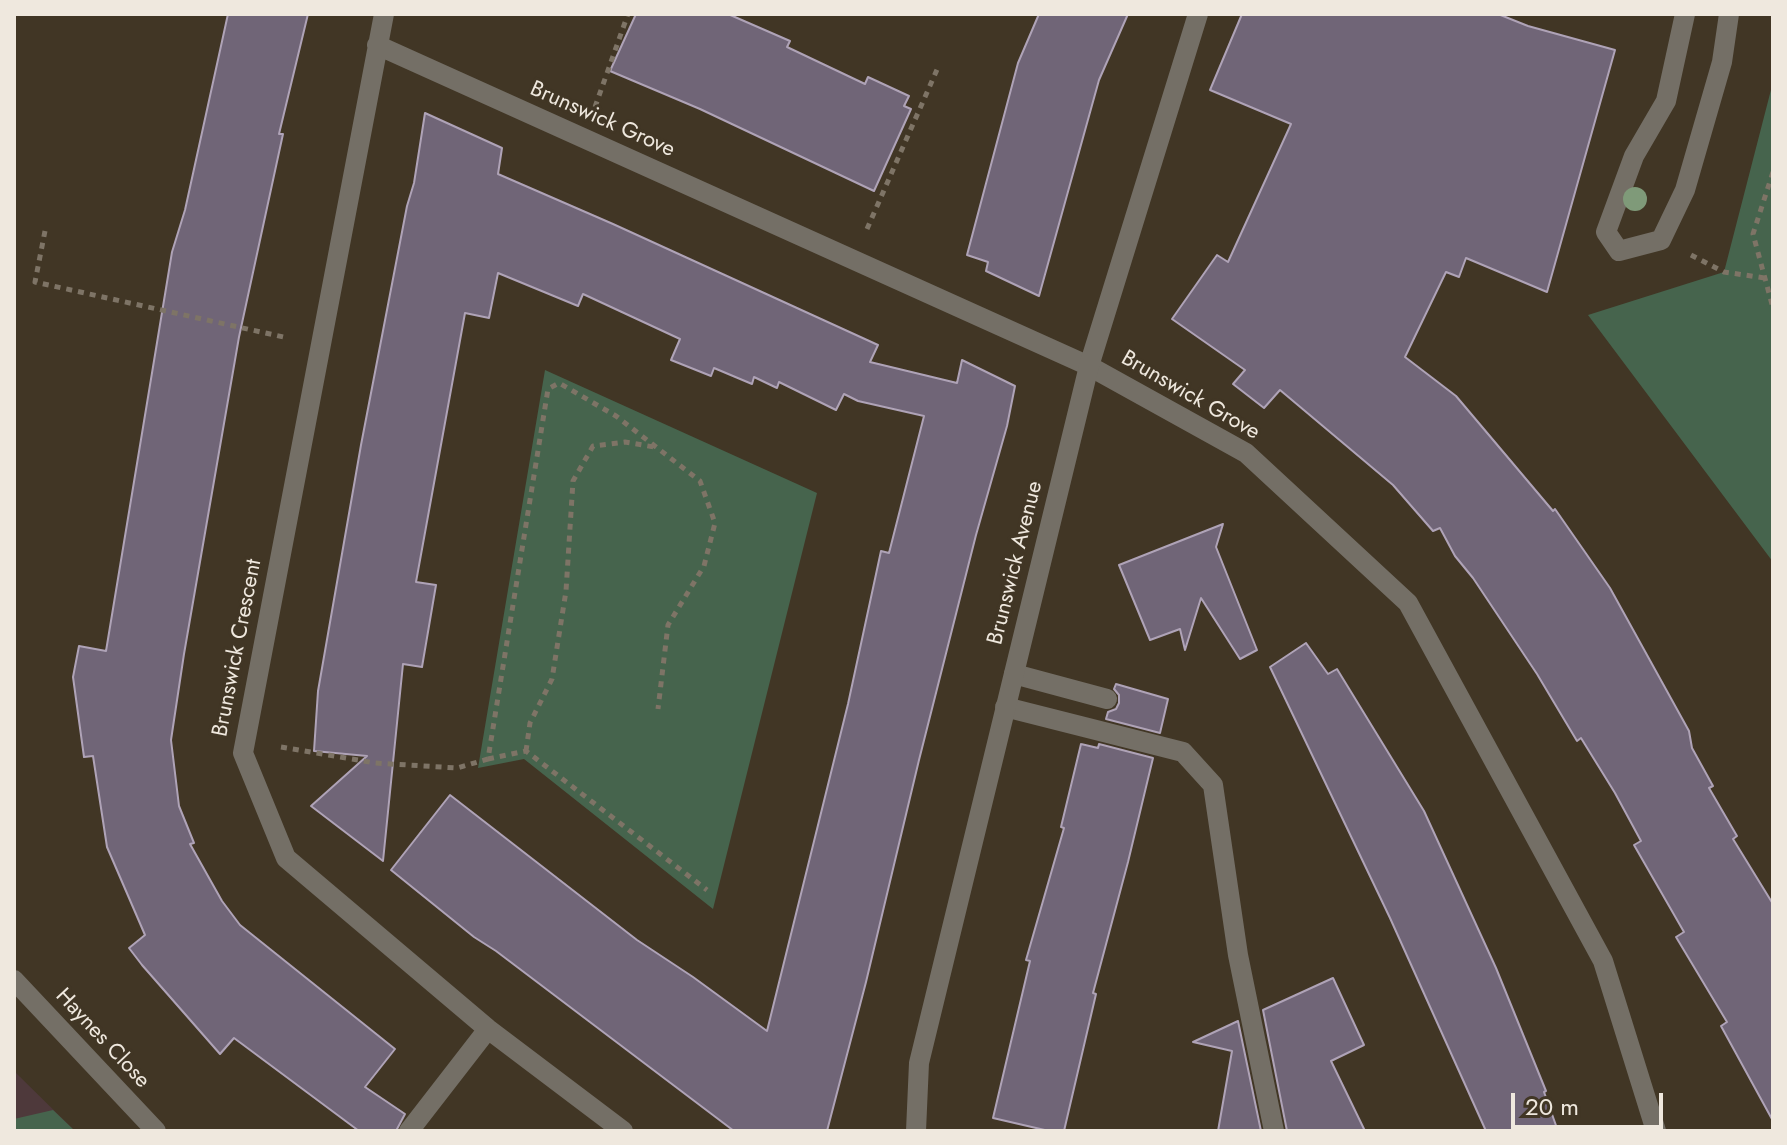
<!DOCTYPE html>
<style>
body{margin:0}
#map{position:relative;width:1787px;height:1145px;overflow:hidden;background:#413625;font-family:Jost,sans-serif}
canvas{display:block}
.frame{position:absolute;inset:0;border:16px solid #efe8de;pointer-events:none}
.scale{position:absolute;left:1511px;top:1093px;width:152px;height:36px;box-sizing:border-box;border:4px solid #efe8de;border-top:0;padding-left:10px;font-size:24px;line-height:28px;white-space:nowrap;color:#efe8de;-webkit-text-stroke:6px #413625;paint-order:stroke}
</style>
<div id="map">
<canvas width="1787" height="1145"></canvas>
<div class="frame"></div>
<div class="scale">20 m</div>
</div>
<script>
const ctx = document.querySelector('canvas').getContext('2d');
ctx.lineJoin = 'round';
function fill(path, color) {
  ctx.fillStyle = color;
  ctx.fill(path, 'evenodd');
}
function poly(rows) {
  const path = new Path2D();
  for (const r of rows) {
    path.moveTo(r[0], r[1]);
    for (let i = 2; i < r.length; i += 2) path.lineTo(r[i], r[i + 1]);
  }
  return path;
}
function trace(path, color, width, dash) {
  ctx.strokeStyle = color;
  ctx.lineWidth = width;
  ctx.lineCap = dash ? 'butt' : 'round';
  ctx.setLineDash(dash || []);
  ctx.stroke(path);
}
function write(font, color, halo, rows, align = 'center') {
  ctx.font = font + ' Jost,sans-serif';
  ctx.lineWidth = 6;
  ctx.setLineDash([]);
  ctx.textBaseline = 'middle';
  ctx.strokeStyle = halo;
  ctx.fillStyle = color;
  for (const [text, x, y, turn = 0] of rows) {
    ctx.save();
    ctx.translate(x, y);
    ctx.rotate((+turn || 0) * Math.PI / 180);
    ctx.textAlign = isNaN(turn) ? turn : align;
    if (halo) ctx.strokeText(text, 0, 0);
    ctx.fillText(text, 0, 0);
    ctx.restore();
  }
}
fill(poly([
 [14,1071,75,1131,14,1131]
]), '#4e393b');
fill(poly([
 [1773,82,1773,562,1588,315,1724,272],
 [545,370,817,493,713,909,524,759,478,768],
 [53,1110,75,1131,14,1131,14,1119]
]), '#46644d');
const building = poly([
 [228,14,308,14,279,134,283,134,239,337,184,654,171,740,179,806,194,843,190,844,222,901,240,925,395,1049,365,1087,405,1114,396,1131,359,1131,234,1038,220,1054,142,965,129,948,145,935,107,847,93,756,84,757,73,677,79,646,106,651,172,252,185,210,228,14],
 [636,14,728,14,790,41,787,47,865,84,868,77,909,96,904,106,911,109,874,191,700,109,610,71,636,14],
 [1039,14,1128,14,1099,80,1039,296,986,271,988,262,967,255,1018,63,1039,14],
 [1242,14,1498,14,1528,26,1615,50,1547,292,1466,258,1459,277,1446,272,1405,357,1456,396,1553,511,1555,509,1610,588,1689,731,1692,748,1713,786,1709,788,1737,836,1733,839,1773,904,1773,1121,1721,1026,1727,1022,1676,937,1684,932,1634,845,1641,841,1615,793,1581,738,1577,741,1537,674,1473,578,1455,556,1440,528,1433,531,1393,485,1280,390,1264,408,1233,384,1245,370,1172,319,1217,255,1228,262,1291,124,1210,90,1242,14],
 [425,113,502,148,498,174,613,224,878,345,870,362,957,383,962,360,1015,386,1007,426,976,535,919,760,866,982,827,1131,734,1131,496,951,474,937,391,870,450,795,637,940,693,977,767,1031,848,704,881,551,889,553,924,416,858,401,844,394,836,410,779,382,777,388,754,377,752,384,714,368,711,376,671,360,680,339,583,294,578,306,498,273,489,318,465,313,416,582,436,585,422,667,403,664,383,861,311,806,367,756,314,751,318,691,361,445,407,206,414,183,425,113],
 [1223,524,1216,547,1257,650,1240,659,1201,598,1185,650,1180,629,1150,640,1119,565,1223,524],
 [1306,643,1328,674,1337,669,1424,811,1496,968,1546,1091,1544,1092,1558,1131,1486,1131,1390,918,1270,667,1306,643],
 [1116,684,1168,699,1160,733,1106,719,1108,712,1116,709,1119,703,1119,695,1114,689,1116,684],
 [1081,744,1098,748,1099,744,1153,758,1128,862,1093,993,1096,994,1064,1131,1049,1131,993,1118,1030,961,1026,960,1064,828,1061,827,1081,744],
 [1333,978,1364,1045,1331,1061,1365,1131,1287,1131,1263,1010,1333,978],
 [1238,1021,1261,1131,1218,1131,1232,1051,1193,1042,1238,1021]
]);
fill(building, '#706577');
trace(building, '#afa3b7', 2);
trace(poly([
 [595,107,628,14],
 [1773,172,1753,234,1773,308],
 [867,229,939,65],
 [45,231,35,282,288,338],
 [1691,255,1724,272,1765,278],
 [281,747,375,763,457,768,488,759,548,389,559,383,616,416,700,481,715,523,704,566,668,625,658,709],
 [526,751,530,723,552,679,566,591,573,481,593,446,625,442,654,447],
 [488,759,526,751,707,890]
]), '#7e7466', 5, [6, 6]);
trace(poly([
 [1685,14,1666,101,1634,156,1606,232,1619,251,1661,240,1685,190,1722,62,1729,14],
 [1014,674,1107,699],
 [1005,707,1183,752,1213,785,1238,955,1274,1131]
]), '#746f66', 20);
trace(poly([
 [384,14,243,753,286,858,488,1029,623,1131],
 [377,45,1089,366,1246,453,1408,603,1603,961,1656,1131],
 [14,980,156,1131],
 [409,1131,488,1029]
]), '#746f66', 20);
trace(poly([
 [916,1131,919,1063,1089,366,1198,14]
]), '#746f66', 20);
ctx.fillStyle = '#7f9a79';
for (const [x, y] of [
 [1635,199]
]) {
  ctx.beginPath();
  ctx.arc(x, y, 12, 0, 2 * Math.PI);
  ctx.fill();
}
write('22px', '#efe8de', '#413625', [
 ["Brunswick Grove",602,120,24],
 ["Brunswick Grove",1190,396,30],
 ["Brunswick Avenue",1016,563,-76],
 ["Brunswick Crescent",238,648,-79],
 ["Haynes Close",102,1039,47]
]);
</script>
